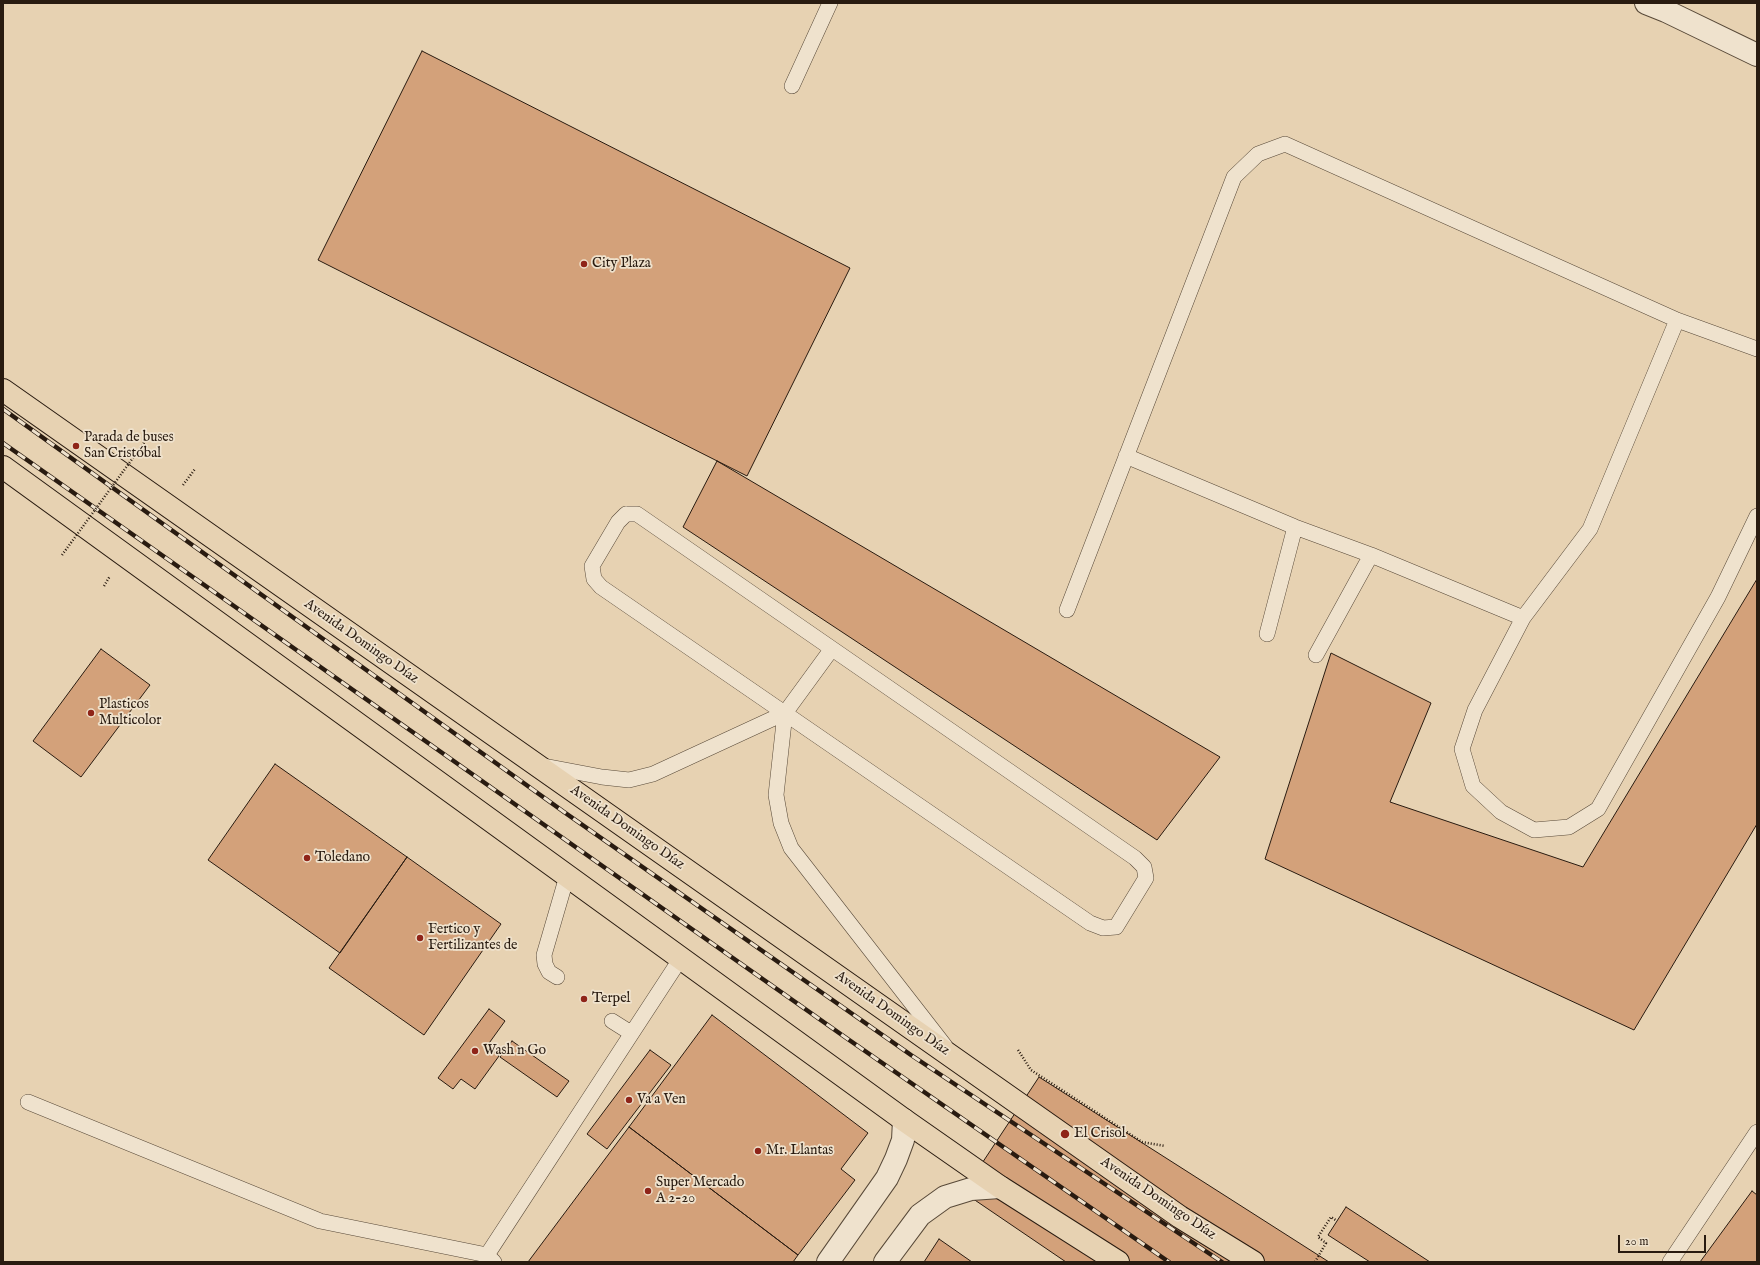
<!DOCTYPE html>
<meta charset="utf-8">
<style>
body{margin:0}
#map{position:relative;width:1760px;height:1265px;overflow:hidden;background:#e7d2b2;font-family:"IM FELL English",serif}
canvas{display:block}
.frame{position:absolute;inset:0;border:4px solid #291b10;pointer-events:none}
.scale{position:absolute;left:1618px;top:1235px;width:88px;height:18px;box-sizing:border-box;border:2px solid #291b10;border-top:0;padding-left:5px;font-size:12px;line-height:14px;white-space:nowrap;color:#291b10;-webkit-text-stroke:3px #efe2cd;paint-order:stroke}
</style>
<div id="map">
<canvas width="1760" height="1265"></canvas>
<div class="frame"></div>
<div class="scale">20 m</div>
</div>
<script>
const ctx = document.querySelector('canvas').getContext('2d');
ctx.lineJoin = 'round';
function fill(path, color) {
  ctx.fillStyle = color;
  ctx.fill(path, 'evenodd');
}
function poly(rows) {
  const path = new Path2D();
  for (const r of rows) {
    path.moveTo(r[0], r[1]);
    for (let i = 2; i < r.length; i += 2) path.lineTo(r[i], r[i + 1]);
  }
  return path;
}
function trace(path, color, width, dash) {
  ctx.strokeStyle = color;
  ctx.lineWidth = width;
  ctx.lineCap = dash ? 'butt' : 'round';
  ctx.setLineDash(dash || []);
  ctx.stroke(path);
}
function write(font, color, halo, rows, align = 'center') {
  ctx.font = font + ' "IM FELL English",serif';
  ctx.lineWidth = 3.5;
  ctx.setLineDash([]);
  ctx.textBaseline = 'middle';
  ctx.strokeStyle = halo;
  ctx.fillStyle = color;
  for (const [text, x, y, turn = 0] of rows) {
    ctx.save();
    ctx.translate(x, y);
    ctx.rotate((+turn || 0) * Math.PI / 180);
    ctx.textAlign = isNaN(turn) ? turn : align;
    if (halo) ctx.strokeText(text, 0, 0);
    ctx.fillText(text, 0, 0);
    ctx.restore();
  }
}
const building = poly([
 [422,51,850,268,747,476,318,260,422,51],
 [717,461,1220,757,1157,840,683,527,717,461],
 [1757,579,1757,824,1634,1030,1265,859,1331,653,1431,703,1390,802,1583,867,1757,579],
 [101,649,150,685,81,777,33,741,101,649],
 [275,764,407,857,340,953,208,860,275,764],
 [407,857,501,924,424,1035,329,968,407,857],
 [489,1009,505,1021,487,1046,499,1056,475,1089,461,1079,453,1089,438,1078,489,1009],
 [712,1015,868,1133,841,1169,855,1180,798,1255,629,1127,712,1015],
 [512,1041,569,1081,557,1097,500,1057,512,1041],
 [650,1050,671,1065,607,1149,587,1134,650,1050],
 [1039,1077,1329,1262,1066,1262,963,1192,1039,1077],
 [629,1127,798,1255,793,1262,528,1262,629,1127],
 [1752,1191,1757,1195,1757,1262,1700,1262,1752,1191],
 [1346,1207,1430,1262,1370,1262,1328,1235,1346,1207],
 [939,1239,972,1262,924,1262,939,1239]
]);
fill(building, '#d3a17a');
trace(building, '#291b10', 1);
const service = poly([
 [792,86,830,3],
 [1677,320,1590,529,1523,618,1475,710,1462,749,1473,786,1501,812,1534,830,1569,827,1598,809,1718,597,1757,516],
 [1126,456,1295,527,1371,555,1523,618],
 [626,514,637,514,1135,858,1144,867,1146,878,1116,927,1103,928,1090,923,601,587,594,579,592,566,618,522,626,514],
 [1067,610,1234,177,1258,154,1285,144,1677,320,1757,349],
 [1267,634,1295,527],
 [1316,655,1371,555],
 [785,713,776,795,781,823,791,848,945,1046],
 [544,766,602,777,629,780,653,774,785,713,831,650],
 [557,977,549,972,545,964,544,955,567,876],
 [612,1021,631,1033],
 [28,1102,320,1221,487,1255,494,1262],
 [487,1255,681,958],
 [1670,1262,1757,1132]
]);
const minor = poly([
 [1646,3,1666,11,1757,55]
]);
const tertiary = poly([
 [828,1262,887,1178,896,1159,903,1140,904,1120],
 [885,1262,920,1215,945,1197,971,1189,1000,1187]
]);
const primary = poly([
 [3,390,1180,1217,1253,1262],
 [3,467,904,1120,1000,1187,1118,1262]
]);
trace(service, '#584938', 16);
trace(minor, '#584938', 24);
trace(tertiary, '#584938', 24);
trace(primary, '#291b10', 24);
trace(poly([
 [183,485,195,469],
 [104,586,110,576],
 [1018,1050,1031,1070,1142,1142,1165,1146],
 [1315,1262,1326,1243,1318,1237,1331,1217,1337,1221]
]), '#291b10', 2.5, [1, 2]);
trace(service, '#efe2cd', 15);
trace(minor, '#efe2cd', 22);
trace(tertiary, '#efe2cd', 22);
trace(primary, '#e7d2b2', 22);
const rail = poly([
 [3,409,564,812,911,1055,1222,1262],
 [3,443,842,1035,1169,1262]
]);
trace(rail, '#291b10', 4.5);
trace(rail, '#efe2cd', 3, [9]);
trace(poly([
 [62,555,149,436]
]), '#291b10', 2.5, [1, 2]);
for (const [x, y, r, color] of [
 [584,264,4,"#8f2418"],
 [76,446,4,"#8f2418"],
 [91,713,4,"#8f2418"],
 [307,858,4,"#8f2418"],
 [420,938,4,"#8f2418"],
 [584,999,4,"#8f2418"],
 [475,1051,4,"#8f2418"],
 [629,1100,4,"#8f2418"],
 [1065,1134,5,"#8f2418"],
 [758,1151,4,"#8f2418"],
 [648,1191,4,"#8f2418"]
]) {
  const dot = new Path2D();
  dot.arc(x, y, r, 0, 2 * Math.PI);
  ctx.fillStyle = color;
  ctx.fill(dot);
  trace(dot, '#efe2cd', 1.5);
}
write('14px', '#291b10', '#efe2cd', [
 ["City Plaza",592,264],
 ["Parada de buses",84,438],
 ["San Cristóbal",84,454],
 ["Plasticos",99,705],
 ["Multicolor",99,721],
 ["Toledano",315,858],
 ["Fertico y",428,930],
 ["Fertilizantes de",428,946],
 ["Terpel",592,999],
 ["Wash n Go",483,1051],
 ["Va a Ven",637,1100],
 ["El Crisol",1074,1134],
 ["Mr. Llantas",766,1151],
 ["Super Mercado",656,1183],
 ["A 2-20",656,1199]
], 'left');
write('14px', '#291b10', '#efe2cd', [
 ["Avenida Domingo Díaz",361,642,35],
 ["Avenida Domingo Díaz",627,828,35],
 ["Avenida Domingo Díaz",892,1014,35],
 ["Avenida Domingo Díaz",1158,1199,34]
]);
</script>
